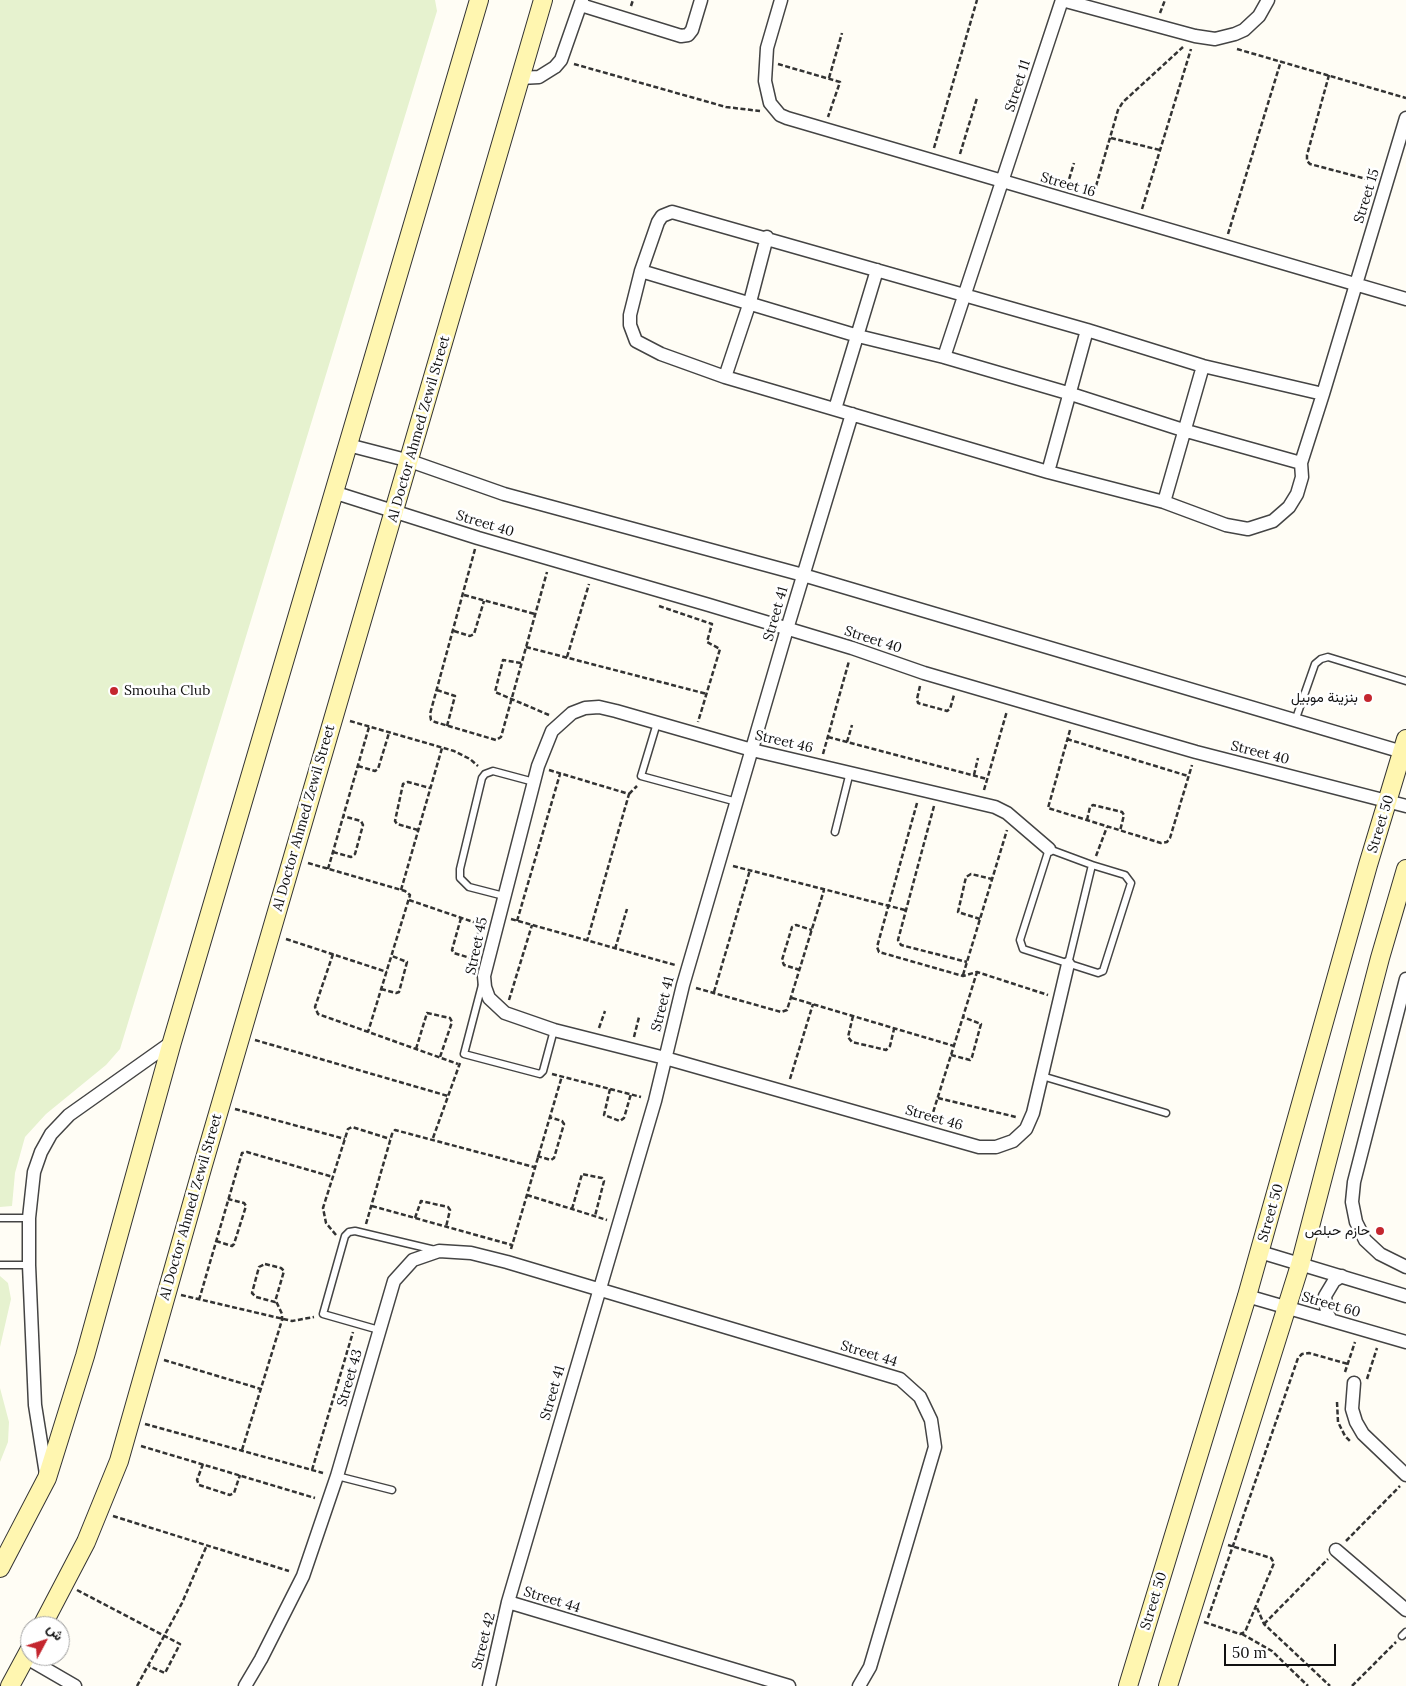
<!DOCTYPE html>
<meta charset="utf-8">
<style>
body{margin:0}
#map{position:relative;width:1406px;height:1686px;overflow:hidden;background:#fffdf5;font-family:Lora,Vazirmatn,serif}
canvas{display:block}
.north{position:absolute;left:20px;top:1616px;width:50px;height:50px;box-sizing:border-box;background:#fff;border:1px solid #a0a0a0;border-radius:50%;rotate:50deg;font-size:14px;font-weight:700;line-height:20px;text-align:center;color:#111}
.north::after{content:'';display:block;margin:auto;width:18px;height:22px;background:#c4262e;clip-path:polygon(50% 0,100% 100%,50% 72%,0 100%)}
.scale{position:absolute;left:1224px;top:1644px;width:112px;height:22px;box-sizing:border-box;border:2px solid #111;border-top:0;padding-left:6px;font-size:15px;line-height:18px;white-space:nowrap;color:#111;-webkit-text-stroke:4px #fff;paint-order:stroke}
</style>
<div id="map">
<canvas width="1406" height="1686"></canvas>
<div class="north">ش</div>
<div class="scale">50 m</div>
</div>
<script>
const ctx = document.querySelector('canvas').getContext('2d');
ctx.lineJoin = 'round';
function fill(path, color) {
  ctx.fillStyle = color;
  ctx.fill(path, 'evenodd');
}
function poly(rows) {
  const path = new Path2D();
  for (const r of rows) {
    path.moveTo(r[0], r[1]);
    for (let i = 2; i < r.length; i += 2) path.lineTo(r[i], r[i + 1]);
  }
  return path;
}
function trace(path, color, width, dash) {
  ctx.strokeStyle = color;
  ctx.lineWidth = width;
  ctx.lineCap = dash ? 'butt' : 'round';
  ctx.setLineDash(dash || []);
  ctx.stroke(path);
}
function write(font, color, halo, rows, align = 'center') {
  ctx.font = font + ' Lora,Vazirmatn,serif';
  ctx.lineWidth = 5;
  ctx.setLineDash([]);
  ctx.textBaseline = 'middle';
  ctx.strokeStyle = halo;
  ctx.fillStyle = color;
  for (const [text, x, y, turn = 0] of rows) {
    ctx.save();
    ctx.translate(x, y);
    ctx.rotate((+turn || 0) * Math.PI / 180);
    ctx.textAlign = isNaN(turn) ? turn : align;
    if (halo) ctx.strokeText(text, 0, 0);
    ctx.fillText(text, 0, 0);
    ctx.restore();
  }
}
fill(poly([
 [0,0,435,0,437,11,120,1049,106,1065,46,1114,25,1137,15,1173,12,1206,0,1207],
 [0,1276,8,1283,11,1299,0,1347],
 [0,1388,9,1422,8,1442,0,1462]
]), '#e6f2cf');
const lane = poly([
 [1295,721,1315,664,1321,659,1328,657,1406,681],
 [657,723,641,776,737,802],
 [835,832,850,772],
 [504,896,469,887,460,878,460,869,482,778,485,774,493,771,534,782],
 [1068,964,1092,865,1049,849,1020,940,1023,949,1098,973,1103,971,1131,883,1125,875,1092,865],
 [482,985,464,1054,540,1074,543,1071,554,1030],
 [1042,1076,1166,1113],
 [0,1218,29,1218],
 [0,1265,29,1265],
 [379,1330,323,1314,345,1236,349,1232,355,1231,435,1250],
 [337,1476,392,1490],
 [1402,1636,1406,1632]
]);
const street = poly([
 [781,0,767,48,765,81,770,103,780,115,787,118,1406,299],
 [1062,0,1195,36,1215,39,1235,34,1244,30,1259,16,1268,0],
 [581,5,681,36,688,35,692,30,701,0],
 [520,78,539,77,555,67,561,60,582,0],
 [641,271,858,336,944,357,1071,394,1183,430,1301,463],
 [944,357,1062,0],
 [725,377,750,302,767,237],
 [1323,394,1203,366,1087,330,672,212,662,216,658,222,641,271,630,315,630,325,636,341,661,354,725,377,1048,472,1164,502,1226,525,1248,529,1273,521,1289,507,1297,494,1302,477,1301,463,1323,394,1406,118],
 [835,409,877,270],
 [348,445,410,461,504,494,803,575,1406,753],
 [1048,472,1087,330],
 [333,492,478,538,709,605,852,648,924,673,1075,717,1196,752,1406,806],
 [1164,502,1203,366],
 [1049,849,1007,813,995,807,752,750,616,711,599,707,585,708,572,713,552,731,538,766,484,976,485,987,489,998,505,1013,554,1030,665,1058,979,1147,996,1147,1013,1141,1026,1129,1033,1113,1068,964],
 [1406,979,1354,1182,1352,1202,1356,1222,1365,1240,1380,1254,1406,1267],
 [1260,1252,1406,1296],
 [1247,1296,1406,1342],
 [1331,1320,1327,1313,1325,1296,1334,1281,1342,1276],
 [1354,1383,1352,1409,1356,1422,1363,1434,1406,1475],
 [46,1474,35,1405,29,1265,29,1218,34,1172,41,1152,51,1134,69,1115,172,1042],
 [1336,1550,1406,1610],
 [508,1602,789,1686],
 [25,1657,75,1686],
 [245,1686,261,1659,303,1576,337,1476,394,1281,413,1260,439,1251,471,1253,507,1262,900,1379,920,1397,931,1420,935,1447,870,1667,859,1686],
 [489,1686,508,1602,655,1101,683,985,787,629,852,414]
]);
const secondary = poly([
 [0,1568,47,1478,85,1356,172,1042,479,0],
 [42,1626,86,1542,119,1461,203,1165,543,0],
 [10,1686,30,1649],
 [1128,1686,1247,1296,1368,865,1406,739],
 [1168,1686,1300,1265,1380,958,1406,869]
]);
trace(lane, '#444', 9);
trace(street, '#444', 15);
trace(secondary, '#333', 20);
trace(poly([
 [631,6,633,0],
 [1160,13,1165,0],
 [1237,49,1406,98],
 [574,64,726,107,760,111],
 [778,64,840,82,828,117],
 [1329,75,1307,155,1307,161,1310,164,1374,181],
 [829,78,842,33],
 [1111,138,1160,150],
 [934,148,977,0],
 [960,154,977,98],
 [1067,186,1074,163],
 [1094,193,1118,110,1123,102,1183,47],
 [1142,209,1191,49],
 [1228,234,1281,61],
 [475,549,430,714,431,720,435,722,496,740,501,737,547,572],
 [464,595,535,614],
 [659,606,712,624,707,642,720,649,698,722],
 [454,631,470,636,474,634,484,601],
 [526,647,707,694],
 [567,657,589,584],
 [521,663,503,660,495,692,549,715],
 [920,686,917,699,918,703,947,711,950,709,954,695],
 [437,690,455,696,447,726],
 [350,721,454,751,470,759,478,766],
 [1070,730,1048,808,1161,843,1167,842,1170,838,1192,765],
 [828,737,987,779],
 [1067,739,1188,776],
 [847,742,852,725],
 [823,754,849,661],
 [358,766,375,771,378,769,389,733],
 [549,770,629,794,587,941],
 [974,775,978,758],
 [984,790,1007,711],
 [629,794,637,786],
 [917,803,877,947,879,952,963,976,977,972,1048,995],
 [934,806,898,940,901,945,967,962],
 [1087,820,1090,807,1093,805,1122,812,1124,815,1120,831],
 [418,830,397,824,395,821,403,784,408,782,430,788],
 [333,852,351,857,355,854,363,825,361,821,343,816],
 [1096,856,1107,827],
 [308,863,405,891,410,895,368,1032],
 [733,866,905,910],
 [328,869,369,727],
 [401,890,442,748],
 [409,900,485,926],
 [461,918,452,950,454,953,470,958,481,924],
 [511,919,675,965],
 [980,919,958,912,966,877,971,874,992,879],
 [517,921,560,774],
 [286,939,387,972],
 [615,949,627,909],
 [333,954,315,1007,318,1014,458,1064],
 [800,970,784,965,782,960,792,927,796,925,812,930],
 [963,975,1007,830],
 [696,988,781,1012,787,1010,824,890],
 [381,989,396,993,399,992,407,962,392,956],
 [714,992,750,870],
 [792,998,954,1046],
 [509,1000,532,925],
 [853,1016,848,1037,852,1042,886,1050,890,1046,894,1029],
 [599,1028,605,1011],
 [634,1037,639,1017],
 [255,1040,448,1096],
 [416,1049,427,1013,450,1018,452,1022,440,1057],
 [951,1055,970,1060,972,1057,981,1024,963,1017],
 [552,1074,641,1097],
 [790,1079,813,1004],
 [610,1089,604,1115,620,1121,624,1118,631,1094],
 [938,1098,1016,1117],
 [235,1109,345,1139],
 [931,1119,977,972],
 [433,1138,460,1063],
 [537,1156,551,1160,554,1158,564,1124,562,1121,549,1117],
 [527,1195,607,1220],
 [372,1206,512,1245],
 [572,1209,582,1174,602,1178,604,1181,595,1216],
 [415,1218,421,1201,448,1207,450,1210,446,1227],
 [366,1224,392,1134,395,1130,534,1167],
 [336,1235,326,1223,323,1208,348,1129,352,1127,390,1139],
 [216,1241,232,1246,234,1244,246,1206,244,1203,228,1199],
 [511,1249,562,1076],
 [265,1264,281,1268,284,1271,275,1302,256,1297,252,1293,259,1267,265,1264],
 [181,1295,292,1321,314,1317],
 [199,1300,242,1153,247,1152,333,1177],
 [164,1360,261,1389],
 [1345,1372,1355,1342],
 [1367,1379,1377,1348],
 [1337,1402,1338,1422,1345,1436,1351,1442],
 [145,1424,323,1473],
 [141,1446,315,1498],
 [242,1450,282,1320,282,1314,276,1301],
 [203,1464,197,1480,199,1485,230,1495,234,1493,240,1475],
 [312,1470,353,1332],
 [113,1516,289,1571],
 [1346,1541,1400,1486],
 [77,1590,180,1644,165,1673,149,1666],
 [1257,1608,1264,1624,1330,1686],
 [1208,1618,1298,1358,1302,1354,1309,1353,1348,1364],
 [1204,1622,1240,1634,1245,1632,1274,1563,1271,1558,1228,1545],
 [1264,1624,1328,1559],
 [1242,1634,1272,1651,1308,1686],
 [137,1686,182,1603,207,1545],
 [1352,1686,1396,1642]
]), '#333', 2.5, [5, 2.5]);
trace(lane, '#fff', 6);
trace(street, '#fff', 12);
trace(secondary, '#fff6b0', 18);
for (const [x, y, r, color] of [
 [114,691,5,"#c4262e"],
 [1368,698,5,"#c4262e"],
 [1380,1231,5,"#c4262e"]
]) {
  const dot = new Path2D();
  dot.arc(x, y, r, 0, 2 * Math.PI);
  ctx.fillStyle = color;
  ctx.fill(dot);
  trace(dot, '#fff', 2);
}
write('14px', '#111', '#fff', [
 ["Street 11",1018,86,-72],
 ["Street 16",1068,185,16],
 ["Street 15",1367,196,-73],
 ["Al Doctor Ahmed Zewil Street",419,429,-74],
 ["Street 40",485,524,17],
 ["Street 41",776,614,-74],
 ["Street 40",873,640,18],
 ["Street 46",784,742,13],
 ["Street 40",1260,753,14],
 ["Al Doctor Ahmed Zewil Street",304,818,-74],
 ["Street 50",1381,824,-73],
 ["Street 45",477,946,-78],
 ["Street 41",663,1004,-76],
 ["Street 46",934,1118,16],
 ["Al Doctor Ahmed Zewil Street",191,1207,-74],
 ["Street 50",1271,1213,-74],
 ["Street 60",1331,1305,16],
 ["Street 44",869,1354,17],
 ["Street 43",350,1378,-74],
 ["Street 41",553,1393,-74],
 ["Street 44",552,1600,17],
 ["Street 50",1154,1601,-73],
 ["Street 42",484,1641,-76]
]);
write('14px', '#111', '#fff', [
 ["Smouha Club",124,691,"left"],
 ["بنزينة موبيل",1358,698],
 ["حازم حبلص",1370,1231]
], 'right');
</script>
